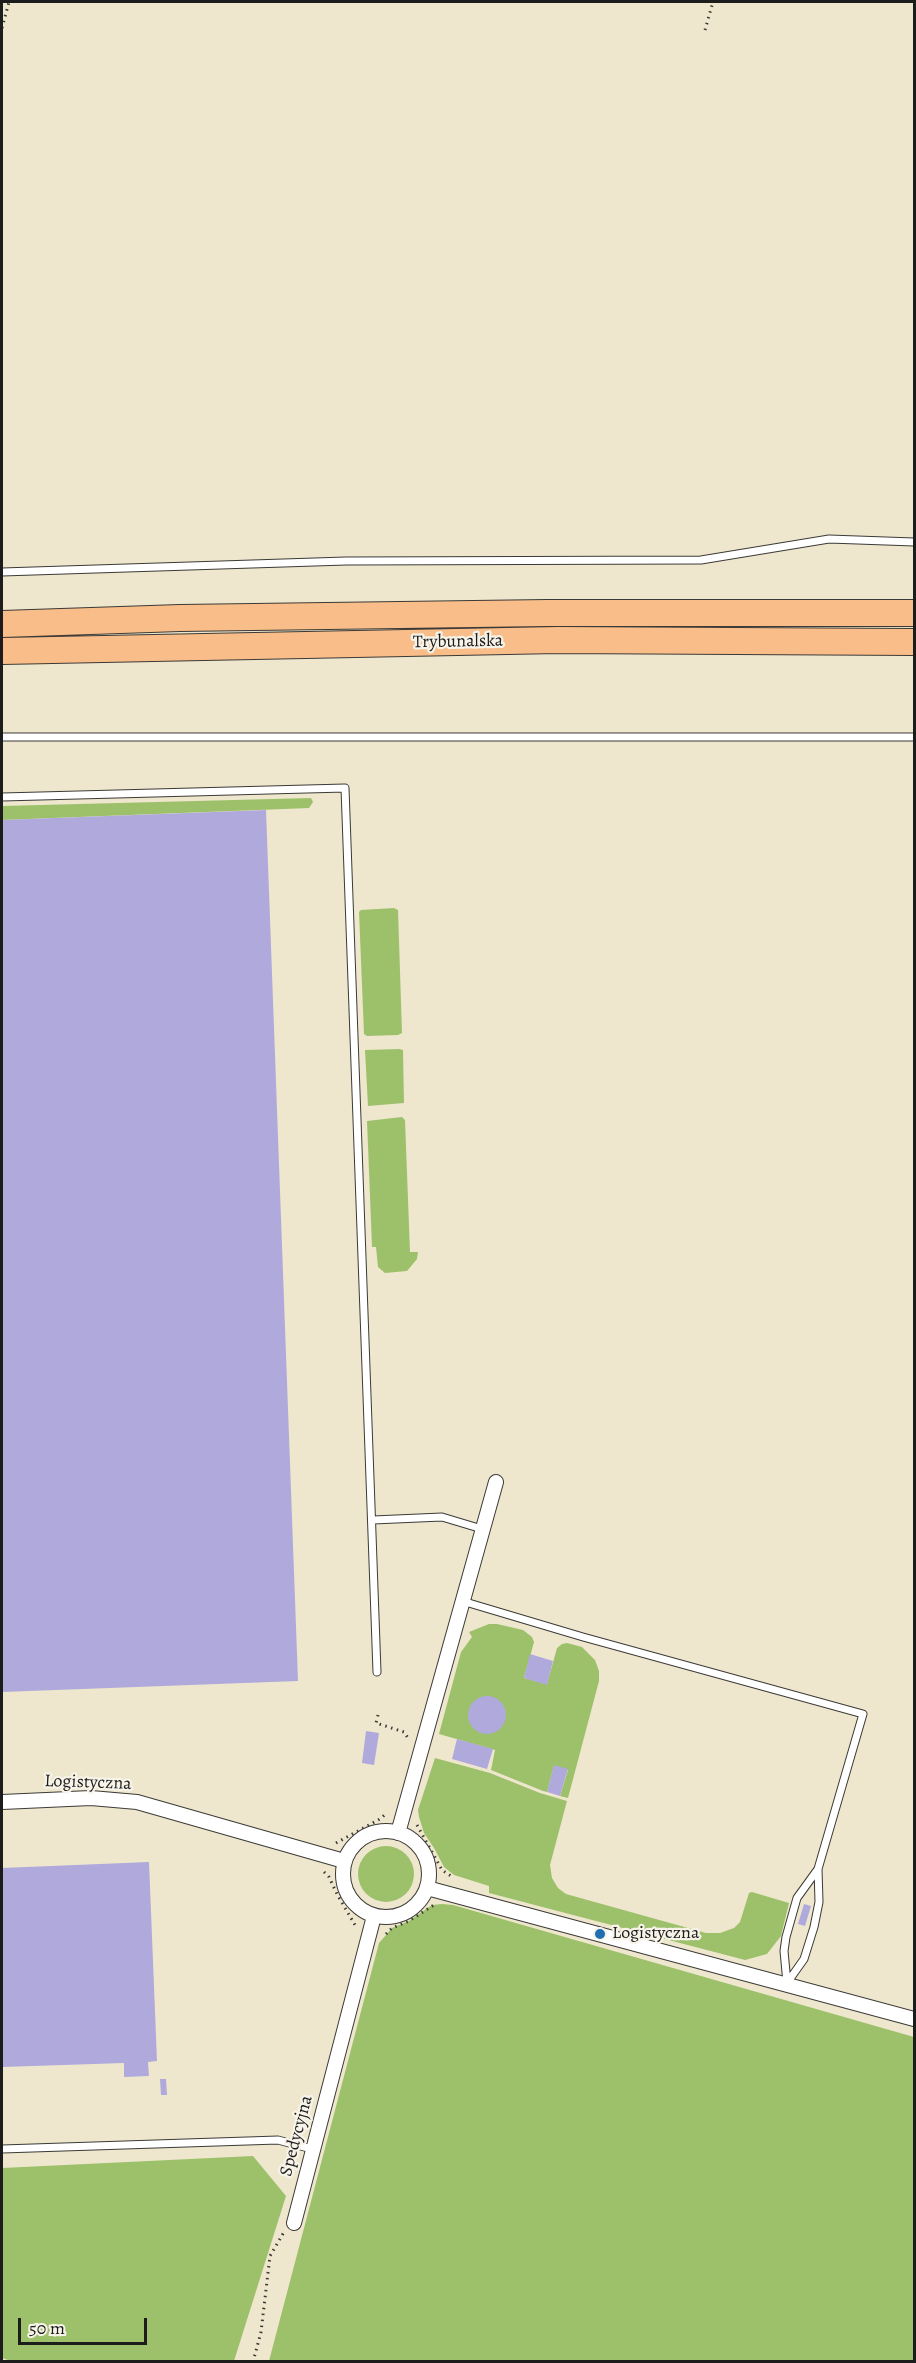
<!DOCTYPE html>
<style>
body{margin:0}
#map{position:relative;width:916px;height:2363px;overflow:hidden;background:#eee7cd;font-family:Alegreya,serif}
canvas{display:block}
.frame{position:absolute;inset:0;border:3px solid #1c1c1c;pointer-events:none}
.scale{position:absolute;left:18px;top:2318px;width:129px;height:27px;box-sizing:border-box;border:3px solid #1c1c1c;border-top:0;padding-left:8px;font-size:18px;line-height:21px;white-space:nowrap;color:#1c1c1c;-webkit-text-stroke:4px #f7f3e8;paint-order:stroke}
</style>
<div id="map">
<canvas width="916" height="2363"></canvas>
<div class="frame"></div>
<div class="scale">50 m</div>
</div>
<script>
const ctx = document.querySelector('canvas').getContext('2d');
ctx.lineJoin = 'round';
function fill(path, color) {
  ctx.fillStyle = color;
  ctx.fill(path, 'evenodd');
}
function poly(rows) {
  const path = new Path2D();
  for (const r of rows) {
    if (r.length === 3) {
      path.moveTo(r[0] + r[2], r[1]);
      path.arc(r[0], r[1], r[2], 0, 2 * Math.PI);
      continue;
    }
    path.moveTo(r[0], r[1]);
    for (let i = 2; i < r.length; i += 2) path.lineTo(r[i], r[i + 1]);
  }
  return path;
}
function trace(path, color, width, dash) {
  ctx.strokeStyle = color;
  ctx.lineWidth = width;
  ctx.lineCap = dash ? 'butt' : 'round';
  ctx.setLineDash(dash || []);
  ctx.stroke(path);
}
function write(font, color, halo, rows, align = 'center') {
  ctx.font = font + ' Alegreya,serif';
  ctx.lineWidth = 4.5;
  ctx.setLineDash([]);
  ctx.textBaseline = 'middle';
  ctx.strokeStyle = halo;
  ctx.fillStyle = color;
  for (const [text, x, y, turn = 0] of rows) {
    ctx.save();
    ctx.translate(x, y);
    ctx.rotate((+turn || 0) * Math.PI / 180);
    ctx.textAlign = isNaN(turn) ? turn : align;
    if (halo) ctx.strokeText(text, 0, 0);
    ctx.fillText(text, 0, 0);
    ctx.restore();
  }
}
fill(poly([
 [311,798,313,802,309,808,2,820,2,806],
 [394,908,398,910,402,1033,398,1035,367,1036,364,1034,359,912,361,910],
 [399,1049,403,1050,404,1103,368,1106,365,1050],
 [402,1117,405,1120,410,1252,418,1252,417,1259,407,1271,385,1273,378,1267,376,1247,372,1247,367,1121],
 [489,1624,497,1624,523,1630,532,1637,534,1642,524,1678,547,1684,557,1648,562,1644,567,1643,582,1647,595,1660,599,1671,599,1681,568,1798,560,1796,568,1770,554,1766,547,1792,543,1791,491,1770,495,1750,439,1734,461,1652,472,1637,469,1632],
 [435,1758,490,1773,540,1793,567,1801,550,1865,552,1878,558,1888,566,1894,706,1933,720,1933,734,1928,740,1922,749,1893,752,1892,789,1903,781,1936,767,1954,745,1960,489,1893,489,1886,454,1875,444,1867,434,1848,424,1833,419,1817,418,1810],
 [386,1874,28],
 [442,1904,453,1905,914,2037,914,2361,269,2361,379,1943,392,1928,409,1921,432,1905],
 [253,2156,286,2196,234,2361,14,2362,2,2358,2,2168]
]), '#9dc16b');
fill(poly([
 [266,810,298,1681,2,1692,2,820],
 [530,1654,553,1661,547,1685,524,1678],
 [487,1715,19],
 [366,1731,379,1733,374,1765,362,1763],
 [457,1739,493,1749,487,1769,452,1759],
 [554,1765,568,1769,560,1796,547,1792],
 [149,1862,157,2061,148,2062,149,2076,124,2077,124,2063,2,2067,2,1868],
 [804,1904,811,1906,805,1926,798,1924],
 [160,2079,166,2079,167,2095,161,2095]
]), '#b0a9dc');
const service = poly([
 [2,572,346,561,701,560,829,539,914,542],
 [2,737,914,737],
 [2,797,345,788,377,1672],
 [373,1520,442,1517,482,1529],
 [462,1601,583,1637,863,1714,818,1869,819,1902,814,1927,804,1959,787,1983],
 [787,1983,784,1951,786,1937,797,1898,818,1869],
 [2,2149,278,2140,312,2149]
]);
const minor = poly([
 [2,1802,91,1798,137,1802,344,1861],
 [386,1874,43],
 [398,1833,496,1482],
 [427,1888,914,2019],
 [294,2223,374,1916]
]);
const motorway = poly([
 [2,624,180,618,547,613,914,613],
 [2,651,558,640,914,642]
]);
trace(service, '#3c3a37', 9);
trace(minor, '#3c3a37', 16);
trace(motorway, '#3c3a37', 28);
trace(poly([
 [2,28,9,2],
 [705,30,713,2],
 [378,1715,376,1723,404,1732,408,1738],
 [417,1825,442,1870,454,1878],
 [336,1843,380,1819,387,1813],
 [324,1872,329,1877,337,1894,355,1925],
 [386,1934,392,1928,409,1921,434,1905],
 [253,2362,261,2332,270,2256,284,2232]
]), '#3c3a37', 3, [1.5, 4.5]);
trace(service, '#fff', 7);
trace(minor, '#fff', 14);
trace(motorway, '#f8bd88', 26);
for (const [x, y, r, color] of [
 [600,1934,6,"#1f6fb2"]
]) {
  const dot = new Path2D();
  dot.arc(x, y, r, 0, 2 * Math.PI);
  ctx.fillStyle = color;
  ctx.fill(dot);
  trace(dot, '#f7f3e8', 2);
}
write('18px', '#1c1c1c', '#f7f3e8', [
 ["Trybunalska",458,642,-1],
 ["Logistyczna",88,1783,2],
 ["Spedycyjna",297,2136,-75]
]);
write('18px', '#1c1c1c', '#f7f3e8', [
 ["Logistyczna",612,1934]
], 'left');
</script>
